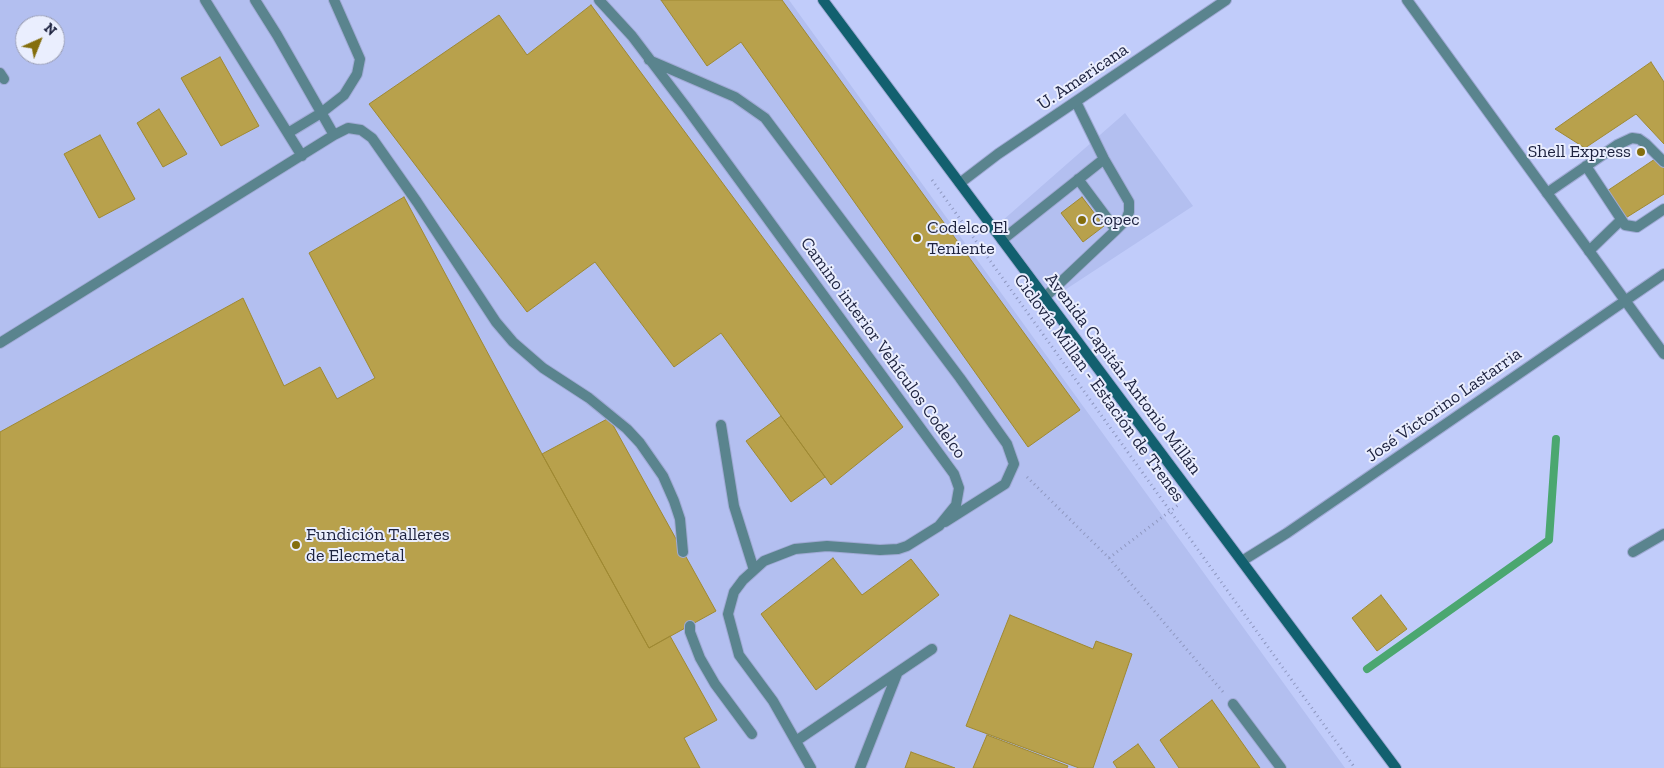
<!DOCTYPE html>
<meta charset="utf-8">
<style>
body{margin:0}
#map{position:relative;width:1664px;height:768px;overflow:hidden;background:#c1ccfa;font-family:"Zilla Slab",serif}
canvas{display:block}
.north{position:absolute;left:15px;top:15px;width:50px;height:50px;box-sizing:border-box;background:#eaeefe;border:1px solid #989cb2;border-radius:50%;rotate:44deg;font-size:14px;font-weight:700;line-height:20px;text-align:center;color:#1d223f}
.north::after{content:'';display:block;margin:auto;width:18px;height:22px;background:#846e0d;clip-path:polygon(50% 0,100% 100%,50% 72%,0 100%)}
</style>
<div id="map">
<canvas width="1664" height="768"></canvas>
<div class="north">N</div>
</div>
<script>
const ctx = document.querySelector('canvas').getContext('2d');
ctx.lineJoin = 'round';
function fill(path, color) {
  ctx.fillStyle = color;
  ctx.fill(path, 'evenodd');
}
function poly(rows) {
  const path = new Path2D();
  for (const r of rows) {
    path.moveTo(r[0], r[1]);
    for (let i = 2; i < r.length; i += 2) path.lineTo(r[i], r[i + 1]);
  }
  return path;
}
function trace(path, color, width, dash) {
  ctx.strokeStyle = color;
  ctx.lineWidth = width;
  ctx.lineCap = dash ? 'butt' : 'round';
  ctx.setLineDash(dash || []);
  ctx.stroke(path);
}
function write(font, color, halo, rows, align = 'center') {
  ctx.font = font + ' "Zilla Slab",serif';
  ctx.lineWidth = 4;
  ctx.setLineDash([]);
  ctx.textBaseline = 'middle';
  ctx.strokeStyle = halo;
  ctx.fillStyle = color;
  for (const [text, x, y, turn = 0] of rows) {
    ctx.save();
    ctx.translate(x, y);
    ctx.rotate((+turn || 0) * Math.PI / 180);
    ctx.textAlign = isNaN(turn) ? turn : align;
    if (halo) ctx.strokeText(text, 0, 0);
    ctx.fillText(text, 0, 0);
    ctx.restore();
  }
}
fill(poly([
 [0,0,789,0,1345,768,0,768],
 [25,25,55,25,55,55,25,55],
 [1125,113,1193,206,1048,301,994,228]
]), '#b3bff0');
trace(poly([
 [1367,669,1549,540,1556,439]
]), '#4ba770', 8);
const building = poly([
 [661,0,782,0,1080,410,1028,447,741,42,707,66,661,0],
 [591,5,903,427,831,485,721,333,674,367,595,262,527,312,369,104,499,15,527,55,591,5],
 [220,57,259,126,221,146,181,78,220,57],
 [1651,62,1664,82,1664,144,1636,114,1585,148,1555,129,1651,62],
 [159,109,187,154,163,167,137,123,159,109],
 [100,135,135,199,99,218,64,154,100,135],
 [1658,157,1664,166,1664,194,1624,219,1607,191,1658,157],
 [404,197,542,454,649,648,670,636,717,720,684,738,700,768,0,768,0,432,243,298,284,386,320,367,337,399,375,378,309,253,404,197],
 [1082,197,1104,226,1083,242,1061,213,1082,197],
 [781,416,825,477,791,502,746,441,781,416],
 [609,418,716,611,649,648,542,454,609,418],
 [833,558,862,595,911,559,939,595,816,690,761,614,833,558],
 [1381,595,1407,629,1377,651,1352,618,1381,595],
 [1010,615,1093,649,1096,641,1132,654,1093,768,1079,768,966,726,1010,615],
 [1212,700,1260,768,1179,768,1160,740,1212,700],
 [987,735,1068,766,1067,768,973,768,987,735],
 [1138,744,1155,768,1117,768,1113,762,1138,744],
 [911,752,955,768,905,768,911,752]
]);
fill(building, '#b8a14c');
trace(building, '#9f8932', 1);
const service = poly([
 [205,0,302,156],
 [255,0,277,35,334,135],
 [599,0,632,36,686,107,954,474,959,488,956,505,939,526,907,546,898,549,880,550,827,546,795,549,764,561,743,580,734,592,728,614,739,655,773,701,811,768],
 [649,60,735,97,765,118,960,378,1007,444,1014,464,1005,484,945,522],
 [0,73,4,79],
 [288,133,321,113,344,95,357,74,360,59,334,0],
 [1586,166,1625,225,1637,227,1664,209],
 [1078,179,1116,230],
 [1547,193,1617,145,1632,138,1639,139,1646,144,1664,162],
 [1002,240,1104,159],
 [1589,251,1621,220],
 [1045,297,1116,230,1126,220,1129,212,1129,202,1104,159,1076,102],
 [0,343,334,135,348,128,361,130,372,138,417,202,496,322,513,342,543,368,589,398,627,429,640,443,663,476,674,501,680,519,683,552],
 [721,425,734,506,754,570],
 [1633,552,1664,534],
 [690,626,690,632,700,658,715,684,752,734],
 [1233,704,1281,768],
 [796,741,932,649],
 [860,768,897,674]
]);
const minor = poly([
 [1407,0,1664,354],
 [960,183,998,154,1226,0],
 [1242,561,1287,533,1664,274]
]);
const secondary = poly([
 [823,0,1396,768]
]);
trace(service, '#a0aad5', 12);
trace(minor, '#a0aad5', 12);
trace(secondary, '#a0aad5', 12);
trace(poly([
 [932,180,1355,768],
 [1027,477,1109,558,1223,692],
 [1109,558,1178,505]
]), '#8f98c1', 3, [1, 4]);
trace(service, '#5a848e', 10);
trace(minor, '#5a848e', 10);
trace(secondary, '#12606f', 10);
for (const [x, y, r, color] of [
 [1641,152,5,"#846e0d"],
 [1082,220,5,"#846e0d"],
 [917,238,5,"#846e0d"],
 [296,545,5,"#846e0d"]
]) {
  const dot = new Path2D();
  dot.arc(x, y, r, 0, 2 * Math.PI);
  ctx.fillStyle = color;
  ctx.fill(dot);
  trace(dot, '#eaeefe', 2);
}
write('18px', '#1d223f', '#eaeefe', [
 ["U. Americana",1083,77,-34],
 ["Camino interior Vehículos Codelco",883,348,54],
 ["Avenida Capitán Antonio Millán",1123,374,53],
 ["Ciclovía Millan - Estación de Trenes",1099,388,54],
 ["José Victorino Lastarria",1444,405,-35]
]);
write('18px', '#1d223f', '#eaeefe', [
 ["Shell Express",1631,152,"right"],
 ["Copec",1092,220],
 ["Codelco El",927,228],
 ["Teniente",927,249],
 ["Fundición Talleres",306,535],
 ["de Elecmetal",306,556]
], 'left');
</script>
